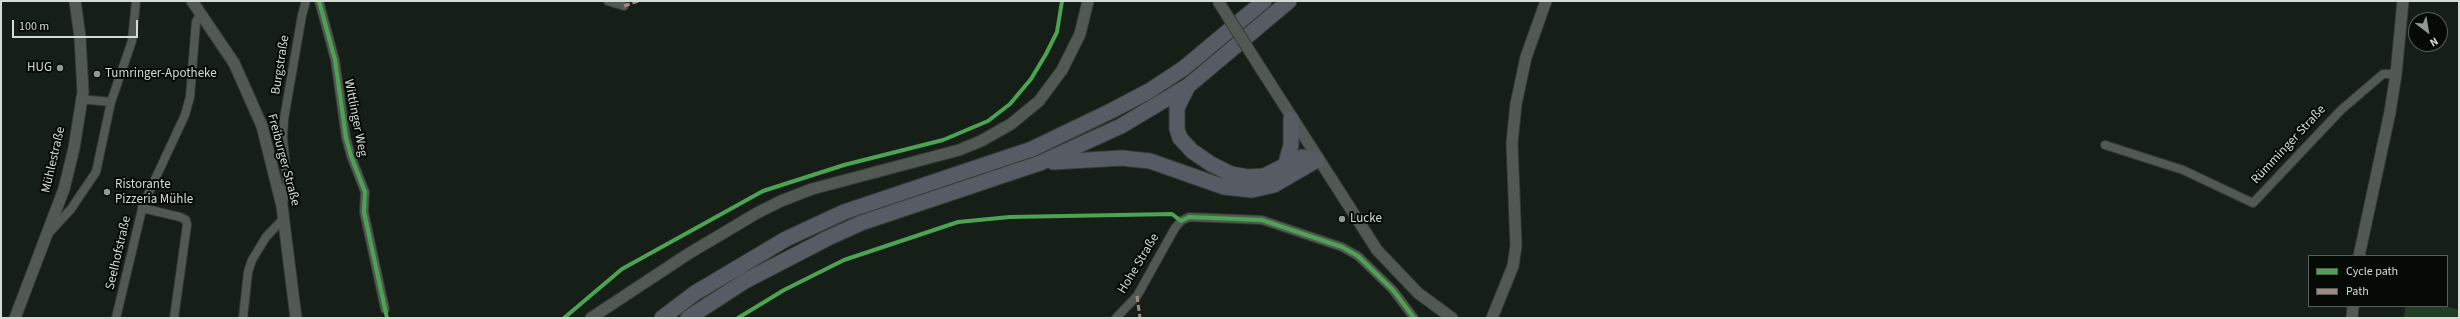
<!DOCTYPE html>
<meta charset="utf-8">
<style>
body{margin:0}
#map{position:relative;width:2460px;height:319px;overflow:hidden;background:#161e18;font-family:"Source Sans 3",sans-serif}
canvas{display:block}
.frame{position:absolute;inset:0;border:2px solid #d2dcd3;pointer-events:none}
.legend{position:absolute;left:2308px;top:255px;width:140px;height:52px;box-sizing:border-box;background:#050a05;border:1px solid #575e57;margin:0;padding:5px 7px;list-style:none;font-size:12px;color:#d2dcd3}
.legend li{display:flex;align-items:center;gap:8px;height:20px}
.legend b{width:20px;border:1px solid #575e57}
.north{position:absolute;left:2408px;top:12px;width:40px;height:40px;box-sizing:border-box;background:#050a05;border:1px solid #575e57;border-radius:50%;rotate:149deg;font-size:11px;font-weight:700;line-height:16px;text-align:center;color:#d2dcd3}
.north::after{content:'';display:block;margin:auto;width:14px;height:18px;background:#909a92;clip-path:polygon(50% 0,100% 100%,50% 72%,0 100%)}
.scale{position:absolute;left:12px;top:20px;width:126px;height:18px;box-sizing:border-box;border:2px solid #d2dcd3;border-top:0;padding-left:5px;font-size:12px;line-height:14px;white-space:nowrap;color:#d2dcd3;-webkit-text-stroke:3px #050a05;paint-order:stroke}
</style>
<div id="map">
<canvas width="2460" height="319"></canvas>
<div class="frame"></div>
<ul class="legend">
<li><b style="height:5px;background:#4ca352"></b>Cycle path</li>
<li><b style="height:5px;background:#a5887d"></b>Path</li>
</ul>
<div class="north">N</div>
<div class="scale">100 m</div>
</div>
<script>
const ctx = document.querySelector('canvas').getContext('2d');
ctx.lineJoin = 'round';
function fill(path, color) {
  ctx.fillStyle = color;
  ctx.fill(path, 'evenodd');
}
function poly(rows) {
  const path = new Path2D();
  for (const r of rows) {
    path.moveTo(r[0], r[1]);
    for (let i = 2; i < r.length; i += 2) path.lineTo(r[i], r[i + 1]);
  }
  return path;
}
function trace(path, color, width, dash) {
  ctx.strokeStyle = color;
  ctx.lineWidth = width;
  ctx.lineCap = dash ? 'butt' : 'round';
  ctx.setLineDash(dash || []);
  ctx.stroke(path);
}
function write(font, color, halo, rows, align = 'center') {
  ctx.font = font + ' "Source Sans 3",sans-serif';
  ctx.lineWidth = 4;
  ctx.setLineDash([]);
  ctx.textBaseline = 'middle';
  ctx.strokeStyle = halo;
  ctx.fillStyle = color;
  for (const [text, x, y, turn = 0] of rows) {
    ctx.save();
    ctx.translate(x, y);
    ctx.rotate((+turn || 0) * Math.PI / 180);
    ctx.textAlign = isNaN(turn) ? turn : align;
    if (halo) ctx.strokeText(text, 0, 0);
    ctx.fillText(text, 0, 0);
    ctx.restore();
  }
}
fill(poly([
 [2405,306,2445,306,2459,310,2459,318,2404,318]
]), '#223e27');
const street = poly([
 [319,1,335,60,346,138,351,156,365,192,364,212,385,309],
 [608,1,624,6],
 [80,99,111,102],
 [2105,145,2183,170,2253,203,2341,110,2383,74,2396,74],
 [283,203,287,182,283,138,284,119,302,15,306,1],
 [142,208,180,217,186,220,187,225,174,318],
 [48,234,71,209,96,172,111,102,132,41,136,1],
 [116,318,143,205,185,115,190,97,196,22,201,13],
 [243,318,248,272,252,260,266,237,284,218],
 [1116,318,1137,296,1175,228,1181,221,1189,217,1262,220,1342,247,1358,256,1393,290,1414,318]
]);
const secondary = poly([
 [192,1,234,63,262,126,282,206,296,318],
 [1261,69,1377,250,1418,293,1452,318],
 [2359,256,2390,112,2396,74,2403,1],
 [15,318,64,189,74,148,83,92,80,37,75,1],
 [591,318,688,254,757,213,781,201,812,189,959,150,981,141,1011,124,1039,101,1062,70,1080,34,1088,1],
 [1492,318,1513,266,1516,246,1512,143,1516,104,1526,57,1546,1],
 [2352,318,2353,306]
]);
const highway = poly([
 [1188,86,1177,108,1177,129,1180,138,1192,151,1211,164,1231,174,1248,177,1264,176,1302,157,1317,160],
 [1053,162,1122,158,1150,161,1224,187,1252,190,1274,185,1317,160],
 [1286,163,1291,145,1291,119],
 [662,318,695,293,786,239,844,212,1032,149,1111,111,1149,91,1184,68,1264,1],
 [688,318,745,281,828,238,861,223,1040,163,1121,126,1188,86,1289,1]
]);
trace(street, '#343a35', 10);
trace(secondary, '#343a35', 13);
trace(highway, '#343a35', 17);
trace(street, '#525954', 8);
trace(secondary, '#525954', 11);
trace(highway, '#575c64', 15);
const secondaryBridge = poly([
 [1218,1,1261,69]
]);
trace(secondaryBridge, '#343a35', 13, []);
trace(secondaryBridge, '#525954', 11);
trace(poly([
 [624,6,638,1],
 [1137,296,1140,318]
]), '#a5887d', 3, [6, 3]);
trace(poly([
 [319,1,335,60,346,138,351,156,365,192,364,212,387,318],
 [564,318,622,269,763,191,844,165,943,140,988,121,1010,104,1031,79,1046,54,1057,32,1062,1],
 [738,318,784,290,844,260,958,222,1010,217,1172,214,1181,221,1189,217,1262,220,1342,247,1358,256,1393,290,1414,318]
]), '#4ca352', 4);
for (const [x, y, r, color] of [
 [60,68,4,"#909a92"],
 [97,74,4,"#909a92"],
 [107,192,4,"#909a92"],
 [1342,219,4,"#909a92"]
]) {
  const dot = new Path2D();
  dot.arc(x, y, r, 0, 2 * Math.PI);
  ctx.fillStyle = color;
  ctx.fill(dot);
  trace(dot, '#050a05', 1.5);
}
write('13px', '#d2dcd3', '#050a05', [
 ["Burgstraße",281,65,-81],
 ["Wittlinger Weg",355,118,79],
 ["Rümminger Straße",2289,145,-47],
 ["Mühlestraße",54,160,-77],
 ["Freiburger Straße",283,160,75],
 ["Seelhofstraße",119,253,-77],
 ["Hohe Straße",1139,264,-59]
]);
write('13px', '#d2dcd3', '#050a05', [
 ["HUG",52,68,"right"],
 ["Tumringer-Apotheke",105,74],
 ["Ristorante",115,185],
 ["Pizzeria Mühle",115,200],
 ["Lucke",1350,219]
], 'left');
</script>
